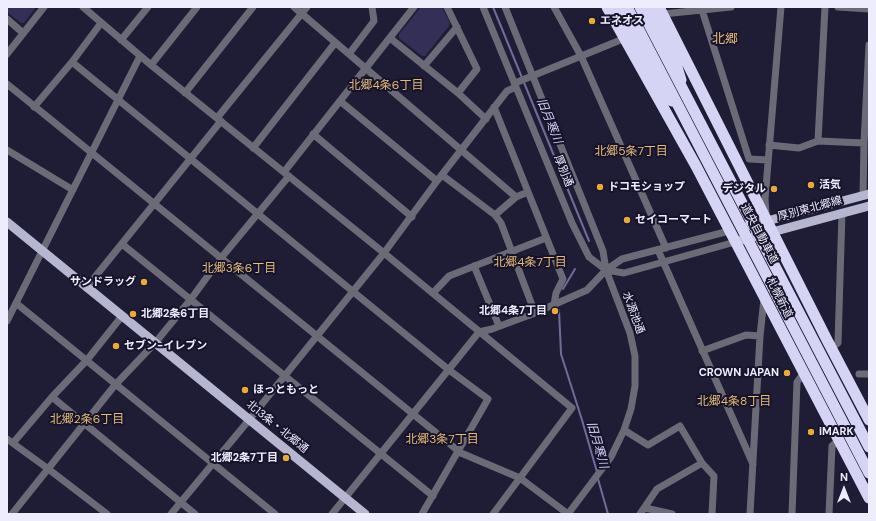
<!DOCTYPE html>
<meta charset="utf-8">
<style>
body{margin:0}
#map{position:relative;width:876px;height:521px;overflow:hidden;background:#1f1d35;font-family:"DM Sans",sans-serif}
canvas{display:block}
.frame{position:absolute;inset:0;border:8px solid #ededfe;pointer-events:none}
.north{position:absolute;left:824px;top:469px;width:40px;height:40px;-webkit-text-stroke:3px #16132b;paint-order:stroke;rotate:0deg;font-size:11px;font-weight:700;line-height:16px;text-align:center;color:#ededfe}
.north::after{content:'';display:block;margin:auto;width:14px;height:18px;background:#ededfe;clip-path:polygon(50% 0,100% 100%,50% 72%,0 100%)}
</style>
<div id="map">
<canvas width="876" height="521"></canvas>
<div class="frame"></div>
<div class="north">N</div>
</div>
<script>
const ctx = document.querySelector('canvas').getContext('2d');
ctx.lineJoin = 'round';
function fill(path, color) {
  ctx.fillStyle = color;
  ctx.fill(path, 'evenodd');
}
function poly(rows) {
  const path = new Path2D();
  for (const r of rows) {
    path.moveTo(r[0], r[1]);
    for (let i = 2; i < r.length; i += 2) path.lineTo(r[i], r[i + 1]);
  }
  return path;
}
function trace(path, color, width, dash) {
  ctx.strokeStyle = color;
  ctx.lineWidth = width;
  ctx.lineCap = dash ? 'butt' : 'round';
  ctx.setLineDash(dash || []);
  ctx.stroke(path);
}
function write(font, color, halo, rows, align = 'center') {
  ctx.font = font + ' "DM Sans","Noto Sans JP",sans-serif';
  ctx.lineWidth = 4;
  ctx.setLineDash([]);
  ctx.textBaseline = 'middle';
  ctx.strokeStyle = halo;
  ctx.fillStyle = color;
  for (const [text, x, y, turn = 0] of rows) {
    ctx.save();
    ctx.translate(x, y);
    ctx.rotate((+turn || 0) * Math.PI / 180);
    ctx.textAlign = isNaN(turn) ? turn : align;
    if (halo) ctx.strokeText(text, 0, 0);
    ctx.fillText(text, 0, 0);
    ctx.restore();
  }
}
fill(poly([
 [7,7,36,7,24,23,21,23,7,12],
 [421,7,442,7,450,23,449,26,425,56,422,56,399,38,399,34]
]), '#332f57');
trace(poly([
 [493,7,589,241],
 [563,289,575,269],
 [559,310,561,354,582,420,597,472],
 [598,479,608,514]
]), '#716b9b', 2);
trace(poly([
 [83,7,151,65,384,253,572,408,493,514],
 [294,7,516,197],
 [447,7,477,69,458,93],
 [483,7,572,223,589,257,606,270,624,273,735,242],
 [505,7,603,251,606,270,630,333,635,356,635,386,631,409,624,430,611,457,568,514],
 [554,7,581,56,666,248],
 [838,7,869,9],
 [702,10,749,159,768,160],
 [663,14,731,7],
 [7,19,23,33],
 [390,38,458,93,486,119],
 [121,40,148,7],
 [7,54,44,7],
 [349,54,374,21,372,7],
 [72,62,449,370,488,399,422,514],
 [151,65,197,7],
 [424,66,457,27],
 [515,83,623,39],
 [7,84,461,453,520,478,568,514],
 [185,93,253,7],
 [340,101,437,181],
 [34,107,72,62,101,23],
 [494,107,563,279,556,293,554,305],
 [217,118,307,7],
 [313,134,412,217],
 [818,141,825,7],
 [769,145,799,148,818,141,864,143],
 [253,148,335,43],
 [7,150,73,190],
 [284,172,414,7],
 [442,175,495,215,501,223,535,313],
 [863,196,864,143,869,45],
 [766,214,765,199,781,7],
 [495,215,516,197,528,192],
 [122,244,433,496],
 [658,250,753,464],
 [474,266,499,326],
 [86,288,221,121],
 [433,293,449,276,546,238],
 [16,303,275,514],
 [7,321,140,56],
 [831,348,838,343,842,213],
 [702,351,746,335,760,336],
 [859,374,869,374],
 [52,397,195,514],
 [624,430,648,445,680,426,702,463,714,476,712,514],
 [7,439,47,468,107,514],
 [13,443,52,397,87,360,122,316],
 [645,508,672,514],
 [12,514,115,385,155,343,191,299,221,258,289,176],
 [171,514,249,420,384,253,437,181,507,91,516,87],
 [332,514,479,332,492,329,535,313,587,290,606,270,622,259,729,231],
 [640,514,657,489,702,463],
 [750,514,760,336,764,299],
 [792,514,797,382,803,374],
 [829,514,832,446,839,440]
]), '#6b6b78', 7);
trace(poly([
 [7,222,365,514],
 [748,226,869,194],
 [735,242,869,206]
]), '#b7b6d1', 9);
trace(poly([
 [607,7,696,166,869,498],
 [615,7,655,78,672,101],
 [650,7,674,57,681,80],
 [659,7,827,340,869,420]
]), '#d5d4f5', 11);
trace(poly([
 [627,7,869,473],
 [640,7,869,447]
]), '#d5d4f5', 11);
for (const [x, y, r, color] of [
 [592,21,4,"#e9ab38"],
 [811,185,4,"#e9ab38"],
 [600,187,4,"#e9ab38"],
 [774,189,4,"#e9ab38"],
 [627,220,4,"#e9ab38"],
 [144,282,4,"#e9ab38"],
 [555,311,4,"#e9ab38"],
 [133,314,4,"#e9ab38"],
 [116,346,4,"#e9ab38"],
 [787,373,4,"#e9ab38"],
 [245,390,4,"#e9ab38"],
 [811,432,4,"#e9ab38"],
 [286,458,4,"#e9ab38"]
]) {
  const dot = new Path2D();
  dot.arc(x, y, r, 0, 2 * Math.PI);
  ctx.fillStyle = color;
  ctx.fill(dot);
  trace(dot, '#16132b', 1.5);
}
write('bold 11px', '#ededfe', '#16132b', [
 ["エネオス",600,21],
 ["活気",819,185],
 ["ドコモショップ",608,187],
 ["デジタル",766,189,"right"],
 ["セイコーマート",635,220],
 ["サンドラッグ",136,282,"right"],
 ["北郷4条7丁目",547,311,"right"],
 ["北郷2条6丁目",141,314],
 ["セブン-イレブン",124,346],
 ["CROWN JAPAN",779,373,"right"],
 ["ほっともっと",253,390],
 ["iMARK",819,432],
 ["北郷2条7丁目",278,458,"right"]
], 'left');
write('11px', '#ededfe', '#16132b', [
 ["厚別通",563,171,68],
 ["厚別東北郷線",810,209,-15],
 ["道央自動車道",759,234,62],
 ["札幌新道",779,298,63],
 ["水源池通",633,313,70],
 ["北13条・北郷通",277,427,39]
]);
write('12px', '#e6bb76', '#16132b', [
 ["北郷4条6丁目",386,86],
 ["北郷5条7丁目",631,152],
 ["北郷4条7丁目",530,263],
 ["北郷3条6丁目",239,269],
 ["北郷4条8丁目",734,402],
 ["北郷2条6丁目",87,420],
 ["北郷3条7丁目",442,440]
]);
write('italic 12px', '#d2d1f8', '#16132b', [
 ["旧月寒川",549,121,68],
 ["旧月寒川",597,445,74]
]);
write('13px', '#e6bb76', '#16132b', [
 ["北郷",725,40]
]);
</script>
